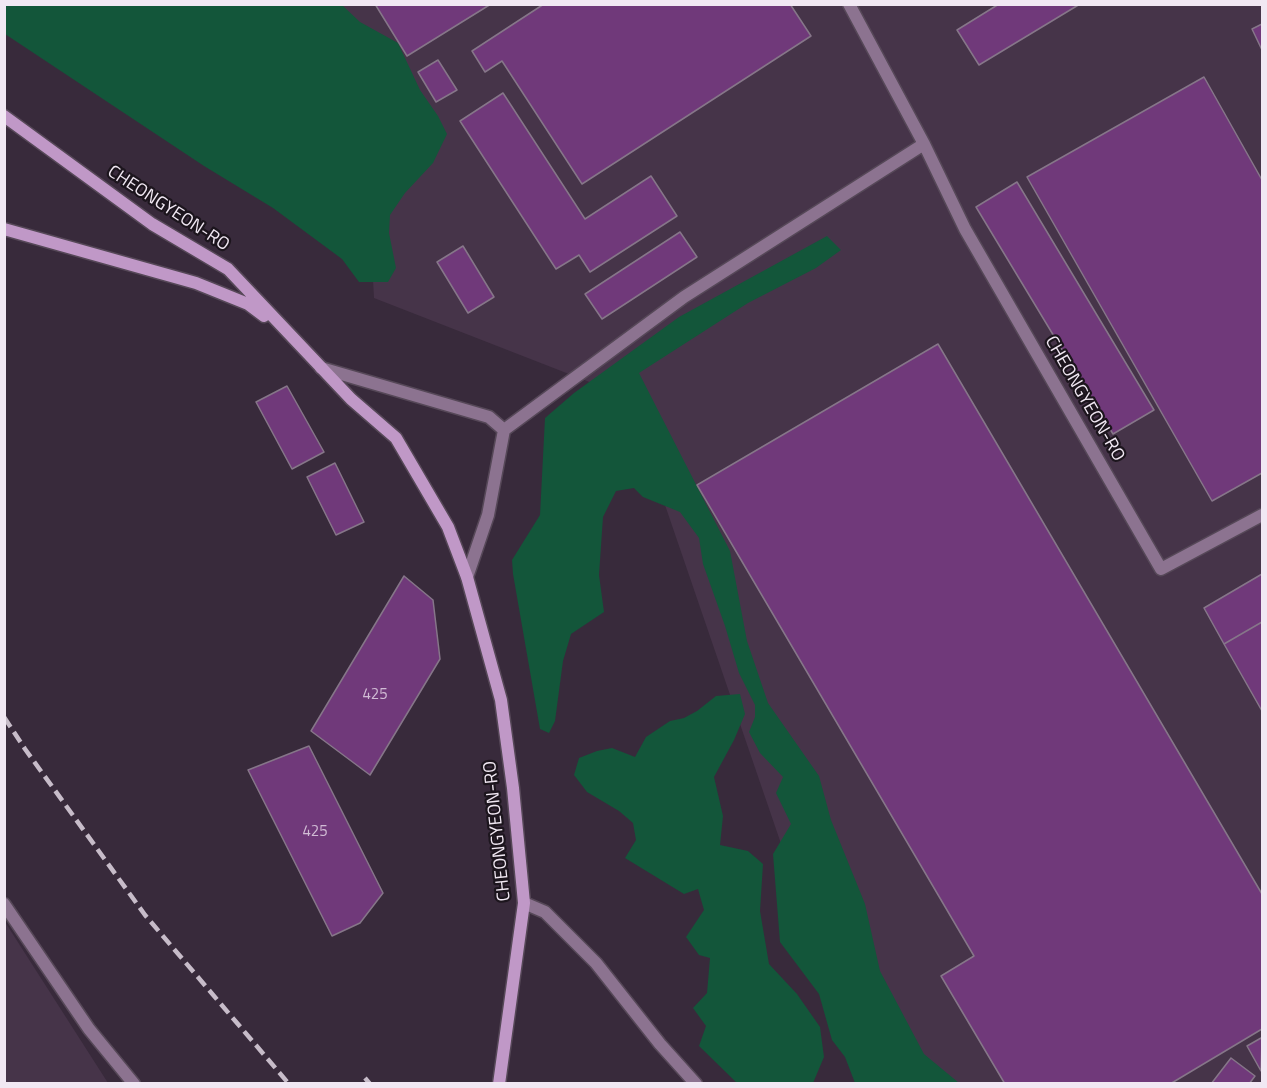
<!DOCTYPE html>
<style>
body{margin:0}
#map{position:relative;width:1267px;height:1088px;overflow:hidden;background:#382a3b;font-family:"Titillium Web",sans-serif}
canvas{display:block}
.frame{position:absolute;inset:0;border:6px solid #f1e8f3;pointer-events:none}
</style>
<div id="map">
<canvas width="1267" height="1088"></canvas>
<div class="frame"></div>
</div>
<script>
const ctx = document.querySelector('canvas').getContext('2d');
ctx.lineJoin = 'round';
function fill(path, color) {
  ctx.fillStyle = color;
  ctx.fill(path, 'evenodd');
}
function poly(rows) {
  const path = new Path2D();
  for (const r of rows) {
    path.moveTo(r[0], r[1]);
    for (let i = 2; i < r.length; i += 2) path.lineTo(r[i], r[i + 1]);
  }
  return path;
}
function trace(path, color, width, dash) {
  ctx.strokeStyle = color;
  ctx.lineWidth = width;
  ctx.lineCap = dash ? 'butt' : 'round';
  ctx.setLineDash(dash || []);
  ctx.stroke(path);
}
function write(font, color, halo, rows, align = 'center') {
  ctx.font = font + ' "Titillium Web",sans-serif';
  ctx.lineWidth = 4.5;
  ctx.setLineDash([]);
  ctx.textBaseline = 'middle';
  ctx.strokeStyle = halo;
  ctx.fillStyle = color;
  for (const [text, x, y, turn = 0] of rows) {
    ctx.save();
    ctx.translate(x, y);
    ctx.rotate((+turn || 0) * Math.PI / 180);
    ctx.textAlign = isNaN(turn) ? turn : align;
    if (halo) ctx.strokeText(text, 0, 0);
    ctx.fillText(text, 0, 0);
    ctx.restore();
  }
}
fill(poly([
 [326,5,1262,5,1262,1083,863,1083,628,397,374,298,369,205],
 [4,922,5,922,108,1083,5,1083]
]), '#463449');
fill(poly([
 [4,5,342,5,360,22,398,43,420,90,438,116,447,134,433,163,405,193,390,215,389,233,396,268,388,282,359,282,342,259,273,208,204,166,5,34],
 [827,236,841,250,816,268,748,303,639,373,730,551,747,641,768,703,819,776,831,820,865,904,880,971,924,1054,959,1083,855,1083,845,1057,832,1040,819,994,780,942,773,854,791,824,776,793,783,777,760,753,749,732,755,717,755,705,739,673,725,626,703,564,699,538,680,512,643,497,634,488,616,491,603,517,599,575,604,612,571,634,563,661,555,721,549,733,540,729,513,574,512,560,540,515,545,418,574,393,679,317],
 [740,694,745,714,734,740,714,777,723,816,720,845,748,851,763,864,760,911,769,964,797,994,820,1027,824,1057,813,1083,737,1083,699,1046,706,1026,693,1008,707,993,710,958,699,955,686,937,704,910,698,889,684,894,625,858,636,840,633,823,619,811,587,792,574,775,579,758,597,751,612,748,635,757,646,737,670,721,684,718,697,711,716,696]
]), '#13563a');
const building = poly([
 [375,4,491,4,407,56,375,4],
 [544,4,790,4,811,36,582,184,502,61,485,72,472,51,544,4],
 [999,4,1080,4,979,65,957,30,999,4],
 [1262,24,1262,50,1252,29,1262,24],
 [438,60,457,90,436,102,418,72,438,60],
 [1204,77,1262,180,1262,473,1212,501,1027,177,1204,77],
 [503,93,585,219,651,176,677,216,590,272,579,255,556,269,460,121,503,93],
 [1017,182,1154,410,1113,434,976,207,1017,182],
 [680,232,697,257,602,319,585,294,680,232],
 [463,246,494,297,468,313,437,262,463,246],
 [938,344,1262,894,1262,1029,1170,1084,1005,1084,941,976,974,956,697,485,938,344],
 [287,386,324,452,292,469,256,402,287,386],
 [335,463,364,522,336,535,307,477,335,463],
 [1262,574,1262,622,1224,644,1204,608,1262,574],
 [404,576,433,600,440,659,370,775,311,731,404,576],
 [1262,622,1262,711,1224,644,1262,622],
 [309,746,383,893,360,923,332,936,248,770,309,746],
 [1261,1038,1262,1040,1261,1071,1247,1046,1261,1038],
 [1231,1058,1255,1076,1249,1084,1211,1084,1231,1058]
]);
fill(building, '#70397a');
trace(building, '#867689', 1.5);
const street = poly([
 [849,4,924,144],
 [321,368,489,417,504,430],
 [467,577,488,515,504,430,684,297,924,144,965,229,1161,569,1262,515],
 [524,903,545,912,596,963,660,1044,696,1084],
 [4,904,89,1029,134,1084]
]);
const secondary = poly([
 [4,116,152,224,228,269,351,399,396,438,448,527,467,577,501,700,513,788,524,903,499,1084],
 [4,229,196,283,248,304,264,316]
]);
trace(street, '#564858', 15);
trace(secondary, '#564858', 15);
trace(street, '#8c7390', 12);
trace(secondary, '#c098c7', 12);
trace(poly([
 [4,717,25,749,145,915,289,1084],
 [365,1078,370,1084]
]), '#c7bcc9', 4.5, [12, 6]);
write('15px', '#d1bcd5', null, [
 ["425",375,695],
 ["425",315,832]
]);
write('18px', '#f1e8f3', '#1c151d', [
 ["CHEONGYEON-RO",168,209,33],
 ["CHEONGYEON-RO",1084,399,60],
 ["CHEONGYEON-RO",498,831,-96]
]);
</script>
